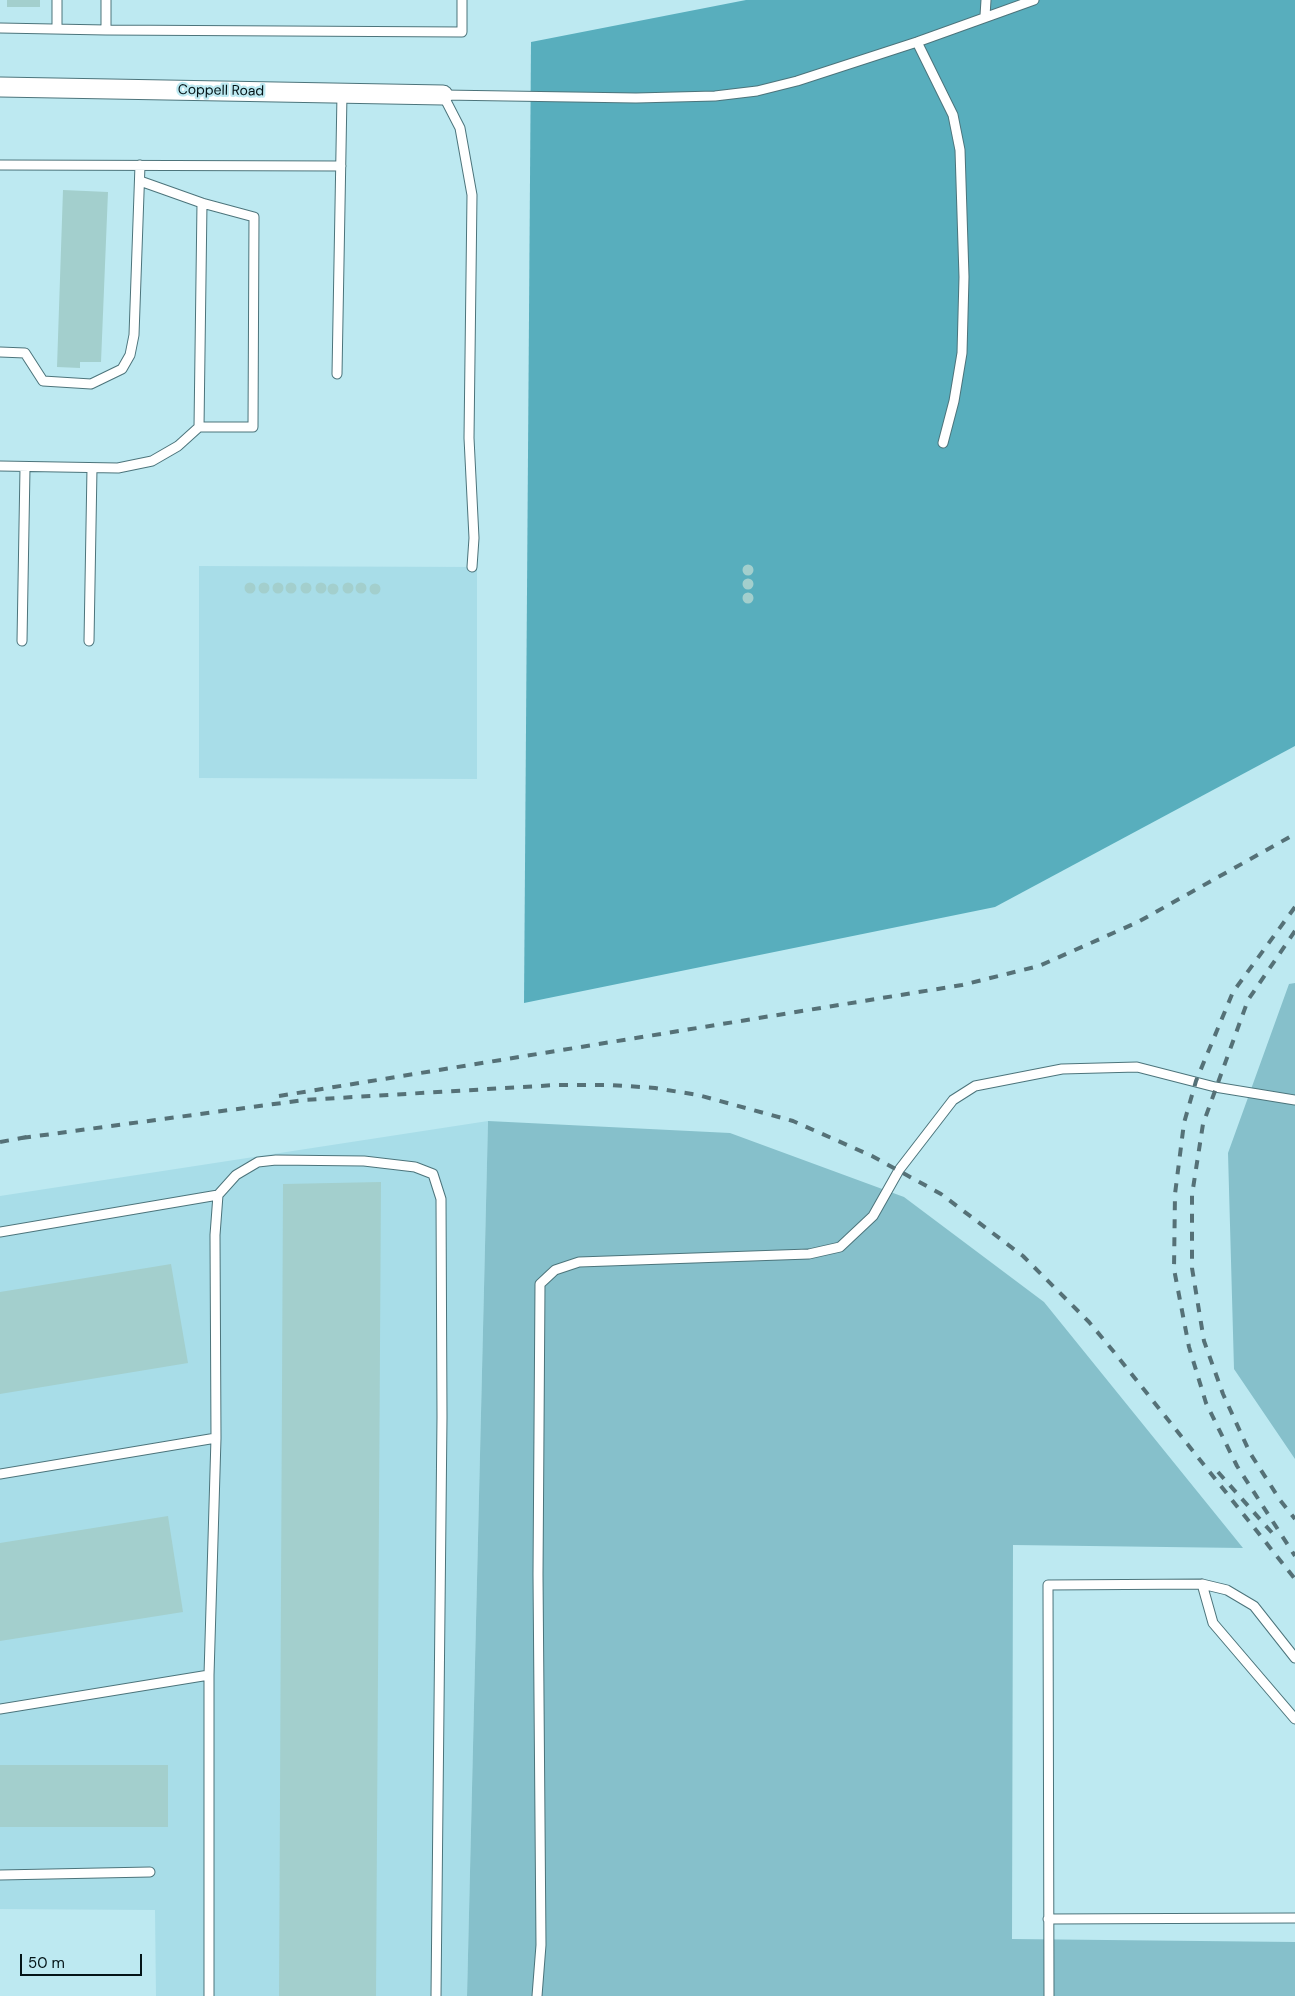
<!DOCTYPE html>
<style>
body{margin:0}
#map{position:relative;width:1295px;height:1996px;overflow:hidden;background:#bde9f1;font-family:"DM Sans",sans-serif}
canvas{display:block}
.scale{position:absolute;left:20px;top:1954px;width:122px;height:22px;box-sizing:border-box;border:2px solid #041417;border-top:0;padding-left:6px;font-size:15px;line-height:18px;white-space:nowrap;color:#041417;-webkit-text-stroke:4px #bde9f1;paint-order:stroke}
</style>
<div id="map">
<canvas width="1295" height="1996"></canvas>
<div class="scale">50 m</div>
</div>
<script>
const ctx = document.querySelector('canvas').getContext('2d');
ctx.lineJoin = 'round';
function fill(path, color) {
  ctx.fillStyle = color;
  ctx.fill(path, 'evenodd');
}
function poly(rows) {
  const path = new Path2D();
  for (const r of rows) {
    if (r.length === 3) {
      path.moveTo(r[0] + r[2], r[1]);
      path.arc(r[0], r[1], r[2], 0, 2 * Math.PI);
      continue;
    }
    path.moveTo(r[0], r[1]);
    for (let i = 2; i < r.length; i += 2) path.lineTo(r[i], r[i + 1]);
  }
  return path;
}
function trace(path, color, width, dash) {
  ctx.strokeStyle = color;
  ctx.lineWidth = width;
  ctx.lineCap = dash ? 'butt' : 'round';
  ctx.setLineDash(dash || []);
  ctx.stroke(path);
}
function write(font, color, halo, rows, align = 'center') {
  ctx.font = font + ' "DM Sans",sans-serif';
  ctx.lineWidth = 4.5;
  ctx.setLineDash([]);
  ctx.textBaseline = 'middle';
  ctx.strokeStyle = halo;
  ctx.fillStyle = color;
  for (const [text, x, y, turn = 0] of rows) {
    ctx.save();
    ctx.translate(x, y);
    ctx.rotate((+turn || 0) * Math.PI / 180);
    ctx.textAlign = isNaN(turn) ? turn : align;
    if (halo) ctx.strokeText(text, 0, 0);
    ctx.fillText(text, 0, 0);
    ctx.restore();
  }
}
fill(poly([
 [199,566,477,567,477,779,199,778],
 [488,1121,467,1996,156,1996,155,1910,0,1909,0,1196]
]), '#a8dde8');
fill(poly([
 [1295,983,1295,1459,1234,1369,1228,1153,1289,984],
 [488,1121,730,1133,904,1197,1044,1302,1243,1548,1013,1545,1012,1939,1295,1942,1295,1996,467,1996]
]), '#86c0cb');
fill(poly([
 [746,0,1295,0,1295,746,995,907,524,1003,531,42]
]), '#58aebd');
fill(poly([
 [7,0,40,0,40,7,7,7],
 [63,190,108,192,101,362,80,362,80,368,57,367],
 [748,570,5.5],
 [748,584,5.5],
 [306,588,5.5],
 [291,588,5.5],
 [348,588,5.5],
 [278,588,5.5],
 [264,588,5.5],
 [321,588,5.5],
 [250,588,5.5],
 [361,588,5.5],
 [333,589,5.5],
 [375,589,5.5],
 [748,598,5.5],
 [381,1182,376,1996,279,1996,283,1184],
 [171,1264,188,1363,0,1394,0,1292],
 [168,1516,183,1612,0,1641,0,1543],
 [0,1765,168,1765,168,1827,0,1827]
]), '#a3cfcd');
const lane = poly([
 [57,0,57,29],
 [106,0,106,30,462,32,462,0],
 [985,16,986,0],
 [0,28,106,30],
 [917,42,953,115,960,150,964,277,962,353,954,401,943,443],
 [0,165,341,166],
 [0,352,25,353,43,381,91,384,122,369,130,355,134,335,140,165],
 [337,374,342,94],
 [199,427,253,427,254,217,202,203],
 [0,466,118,468,152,461,178,446,199,427,202,203,140,181],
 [472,567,474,538,469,438,472,195,460,128,443,95,636,98,715,96,757,91,797,81,917,42,1034,0],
 [22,641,25,468],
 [89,641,92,468],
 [0,1232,218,1195],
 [216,1438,215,1235,218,1195,236,1175,258,1162,276,1160,364,1161,415,1167,433,1174,441,1199,442,1417,436,1996],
 [0,1474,216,1438,209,1675,209,1996],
 [1202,1584,1227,1590,1254,1606,1295,1658],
 [0,1709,209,1675],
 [0,1875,150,1872],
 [1048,1919,1295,1918],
 [537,1996,541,1945,538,1574,540,1284,555,1270,579,1262,809,1254,840,1247,873,1216,899,1170,953,1100,975,1086,1062,1069,1137,1067,1215,1087,1295,1100],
 [1049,1996,1048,1585,1202,1584,1213,1623,1295,1719]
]);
const street = poly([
 [0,87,443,95]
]);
trace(lane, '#4c747b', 11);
trace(street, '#4c747b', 21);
trace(lane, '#fff', 9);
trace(street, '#fff', 19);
trace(poly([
 [1295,907,1233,992,1196,1081,1184,1123,1175,1194,1174,1269,1189,1347,1206,1403,1237,1466,1295,1556],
 [1295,931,1248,1000,1203,1124,1192,1195,1192,1268,1204,1341,1223,1394,1250,1453,1280,1500,1295,1519],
 [279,1096,962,985,1039,966,1138,922,1295,834],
 [22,1138,304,1100,556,1085,611,1085,655,1088,698,1095,793,1121,872,1156,941,1194,1023,1256,1089,1322,1114,1352,1295,1579],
 [0,1142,27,1137],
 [1218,1472,1274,1535]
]), '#557177', 4, [9, 9]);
write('14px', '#041417', '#bde9f1', [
 ["Coppell Road",221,91,1]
]);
</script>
